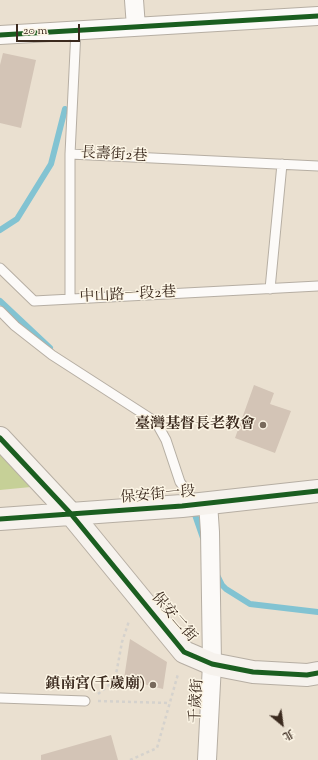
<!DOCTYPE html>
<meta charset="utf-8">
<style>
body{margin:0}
#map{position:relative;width:318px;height:760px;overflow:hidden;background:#eae0d0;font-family:"Sorts Mill Goudy","Noto Serif TC",serif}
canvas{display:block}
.north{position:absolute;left:262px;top:704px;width:40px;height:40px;-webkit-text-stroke:3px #fcf5e5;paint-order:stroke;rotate:151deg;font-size:11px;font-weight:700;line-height:16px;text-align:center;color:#3b2a1e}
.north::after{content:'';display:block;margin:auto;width:14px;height:18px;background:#3b2a1e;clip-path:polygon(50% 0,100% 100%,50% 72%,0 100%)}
.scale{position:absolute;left:16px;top:24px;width:64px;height:18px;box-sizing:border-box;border:2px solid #3b2a1e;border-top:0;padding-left:5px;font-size:12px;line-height:14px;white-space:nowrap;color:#3b2a1e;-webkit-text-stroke:3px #fcf5e5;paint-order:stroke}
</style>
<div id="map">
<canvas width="318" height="760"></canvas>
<div class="north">北</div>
<div class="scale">20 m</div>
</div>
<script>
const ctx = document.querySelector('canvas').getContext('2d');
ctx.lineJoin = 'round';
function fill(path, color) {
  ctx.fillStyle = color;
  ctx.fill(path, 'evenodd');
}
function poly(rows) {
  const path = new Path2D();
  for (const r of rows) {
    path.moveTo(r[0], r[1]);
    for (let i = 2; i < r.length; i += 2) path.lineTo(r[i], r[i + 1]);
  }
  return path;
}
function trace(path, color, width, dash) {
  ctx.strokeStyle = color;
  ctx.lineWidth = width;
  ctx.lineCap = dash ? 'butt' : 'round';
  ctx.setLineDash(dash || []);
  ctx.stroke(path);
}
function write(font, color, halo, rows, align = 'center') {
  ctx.font = font + ' "Sorts Mill Goudy","Noto Serif TC",serif';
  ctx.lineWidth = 3;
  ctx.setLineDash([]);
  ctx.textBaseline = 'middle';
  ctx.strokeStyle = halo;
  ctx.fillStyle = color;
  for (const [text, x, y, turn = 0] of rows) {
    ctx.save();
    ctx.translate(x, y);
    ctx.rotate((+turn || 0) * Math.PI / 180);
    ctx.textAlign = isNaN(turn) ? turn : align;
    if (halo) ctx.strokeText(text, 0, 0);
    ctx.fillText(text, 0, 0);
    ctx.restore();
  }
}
fill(poly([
 [0,448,31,487,0,490]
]), '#c6d097');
trace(poly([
 [0,230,17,219,51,164,65,109],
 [0,301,50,348],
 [193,509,203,538],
 [217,575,222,585,226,589,250,604,318,612]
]), '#82c3d2', 6);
fill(poly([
 [3,53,36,60,21,128,0,123,0,65],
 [254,385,274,393,270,404,291,411,275,453,235,438],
 [130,639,167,662,163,689,124,679],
 [111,735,118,760,41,760,41,755]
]), '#d3c4b6');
const lane = poly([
 [76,30,70,154,318,166],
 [0,268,34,301,318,286],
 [270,289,282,164],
 [70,299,70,154],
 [0,311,15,326,52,355,156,422,166,440,180,482,195,503],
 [0,698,85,701]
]);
const street = poly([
 [134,0,136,27],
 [0,35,318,16],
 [207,760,212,664,210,532,208,503]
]);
const secondary = poly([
 [0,438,71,514,184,652,212,664,253,672,307,675,318,673],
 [0,519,182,506,318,491]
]);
trace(lane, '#b6aea3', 11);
trace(street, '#b6aea3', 20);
trace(secondary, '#b6aea3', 24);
trace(poly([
 [98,694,115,680,122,642,129,621],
 [98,701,170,703],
 [130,760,157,748,178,674]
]), '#d5d2cd', 2.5, [3, 3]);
trace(lane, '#fcfaf8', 9);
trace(street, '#fcfaf8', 18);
trace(secondary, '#f6f2ed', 22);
trace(poly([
 [0,35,318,16],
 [0,438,71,514,184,652,212,664,253,672,307,675,318,673],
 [0,519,182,506,318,491]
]), '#1b5e20', 5);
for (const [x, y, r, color] of [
 [263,425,4,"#786a5c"],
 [153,685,4,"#786a5c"]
]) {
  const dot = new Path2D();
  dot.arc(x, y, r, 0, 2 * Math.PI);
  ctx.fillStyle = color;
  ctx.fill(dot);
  trace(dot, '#fcf5e5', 1.5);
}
write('15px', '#3b2a1e', '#fcf5e5', [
 ["長壽街2巷",114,156,3],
 ["中山路一段2巷",128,296,-3],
 ["保安街一段",158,496,-5],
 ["保安二街",173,618,49],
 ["千歲街",198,701,-87]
]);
write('bold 15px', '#3b2a1e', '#fcf5e5', [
 ["臺灣基督長老教會",255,425],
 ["鎮南宮(千歲廟)",145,685]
], 'right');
</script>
